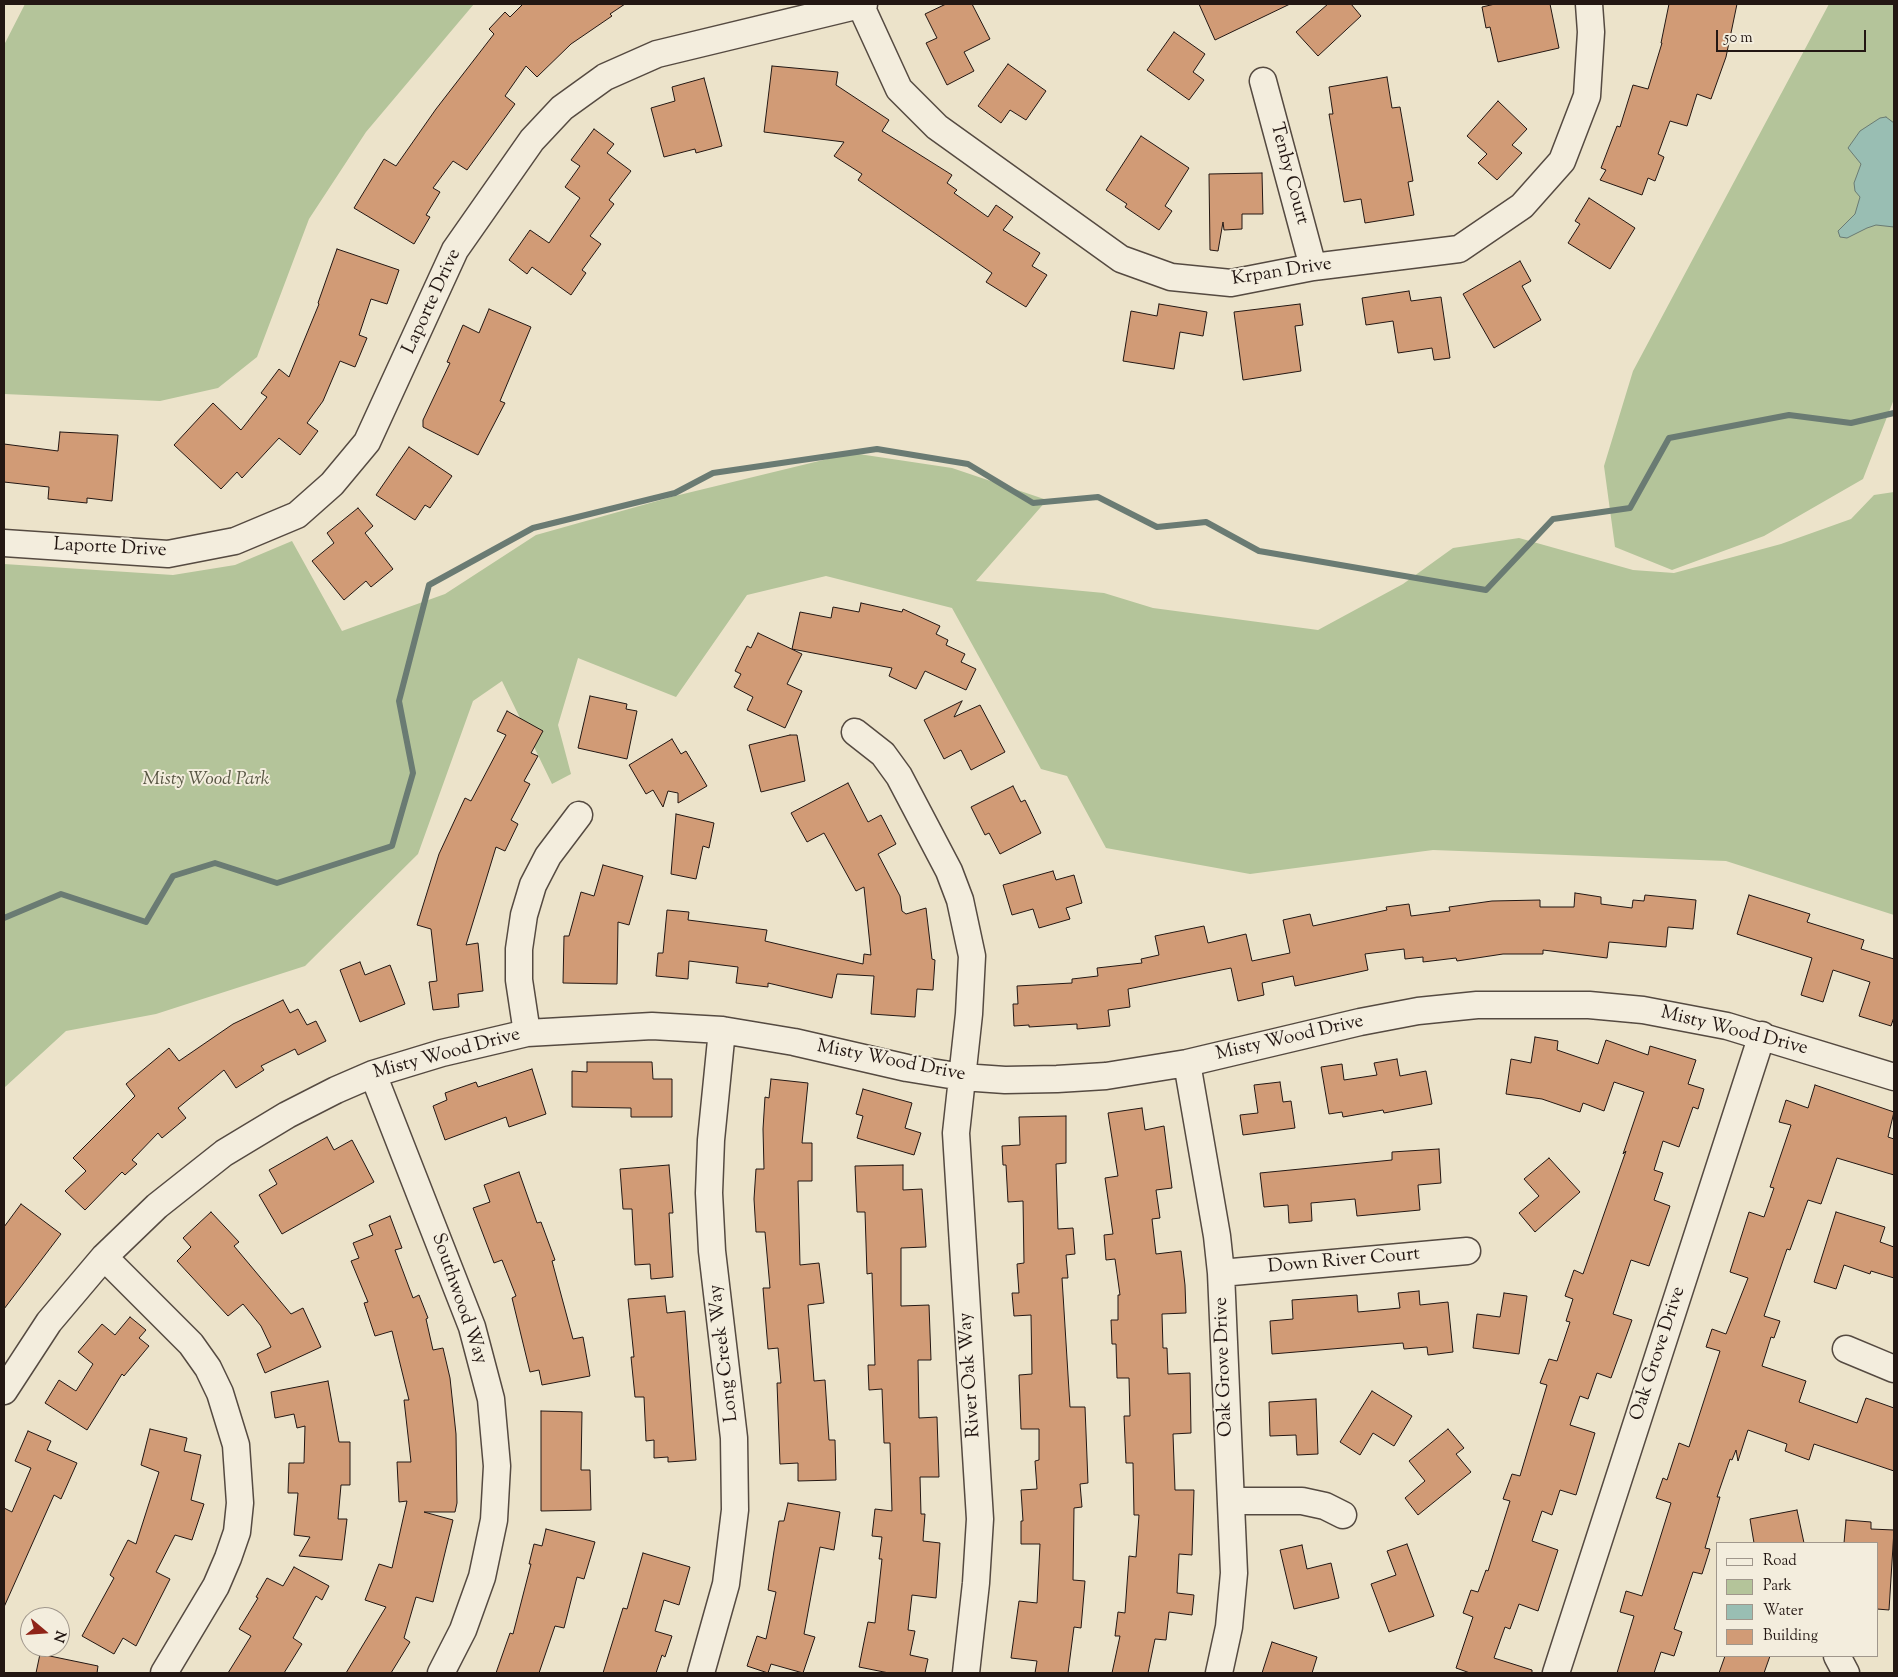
<!DOCTYPE html>
<style>
body{margin:0}
#map{position:relative;width:1898px;height:1677px;overflow:hidden;background:#ece3ca;font-family:"Sorts Mill Goudy",serif}
canvas{display:block}
.frame{position:absolute;inset:0;border:5px solid #231713;pointer-events:none}
.legend{position:absolute;left:1716px;top:1542px;width:162px;height:115px;box-sizing:border-box;background:#f3eddd;border:1px solid #a0978c;margin:0;padding:6px 9px;list-style:none;font-size:15px;color:#231713}
.legend li{display:flex;align-items:center;gap:10px;height:25px}
.legend b{width:25px;border:1px solid #a0978c}
.north{position:absolute;left:20px;top:1607px;width:50px;height:50px;box-sizing:border-box;background:#f3eddd;border:1px solid #a0978c;border-radius:50%;rotate:108deg;font-size:14px;font-weight:700;line-height:20px;text-align:center;color:#231713}
.north::after{content:'';display:block;margin:auto;width:18px;height:22px;background:#8f2418;clip-path:polygon(50% 0,100% 100%,50% 72%,0 100%)}
.scale{position:absolute;left:1716px;top:30px;width:150px;height:22px;box-sizing:border-box;border:2px solid #231713;border-top:0;padding-left:6px;font-size:15px;line-height:18px;white-space:nowrap;color:#231713;-webkit-text-stroke:4px #f3eddd;paint-order:stroke}
</style>
<div id="map">
<canvas width="1898" height="1677"></canvas>
<div class="frame"></div>
<ul class="legend">
<li><b style="height:6px;background:#f3eddd"></b>Road</li>
<li><b style="height:14px;background:#b4c49a"></b>Park</li>
<li><b style="height:14px;background:#99beb3"></b>Water</li>
<li><b style="height:14px;background:#d19b76"></b>Building</li>
</ul>
<div class="north">N</div>
<div class="scale">50 m</div>
</div>
<script>
const ctx = document.querySelector('canvas').getContext('2d');
ctx.lineJoin = 'round';
function fill(path, color) {
  ctx.fillStyle = color;
  ctx.fill(path, 'evenodd');
}
function poly(rows) {
  const path = new Path2D();
  for (const r of rows) {
    path.moveTo(r[0], r[1]);
    for (let i = 2; i < r.length; i += 2) path.lineTo(r[i], r[i + 1]);
  }
  return path;
}
function trace(path, color, width, dash) {
  ctx.strokeStyle = color;
  ctx.lineWidth = width;
  ctx.lineCap = dash ? 'butt' : 'round';
  ctx.setLineDash(dash || []);
  ctx.stroke(path);
}
function write(font, color, halo, rows, align = 'center') {
  ctx.font = font + ' "Sorts Mill Goudy",serif';
  ctx.lineWidth = 4;
  ctx.setLineDash([]);
  ctx.textBaseline = 'middle';
  ctx.strokeStyle = halo;
  ctx.fillStyle = color;
  for (const [text, x, y, turn = 0] of rows) {
    ctx.save();
    ctx.translate(x, y);
    ctx.rotate((+turn || 0) * Math.PI / 180);
    ctx.textAlign = isNaN(turn) ? turn : align;
    if (halo) ctx.strokeText(text, 0, 0);
    ctx.fillText(text, 0, 0);
    ctx.restore();
  }
}
fill(poly([
 [25,4,474,4,366,132,309,219,257,357,218,388,160,401,4,394,4,45],
 [1829,4,1894,4,1894,399,1863,479,1764,536,1672,570,1615,547,1604,466,1633,371],
 [852,453,952,468,1047,500,976,581,1104,593,1153,608,1318,630,1403,584,1453,548,1519,538,1633,570,1674,573,1781,544,1851,519,1874,495,1894,492,1894,915,1726,861,1433,850,1250,874,1106,848,1067,776,1041,769,952,608,826,576,747,595,676,697,578,658,558,725,571,774,552,784,502,681,473,701,418,854,305,966,156,1014,66,1031,4,1088,4,564,173,575,235,565,292,541,342,631,445,594,536,535,675,496]
]), '#b4c49a');
const water = poly([
 [1886,117,1894,123,1894,227,1876,225,1867,228,1847,238,1840,237,1838,231,1855,214,1860,197,1855,191,1854,183,1861,164,1848,148,1860,131,1880,118,1886,117]
]);
fill(water, '#99beb3');
trace(water, '#6a7b73', 1);
trace(poly([
 [4,918,61,894,146,922,173,876,215,863,277,883,392,846,413,773,399,701,429,585,533,528,675,493,713,473,877,449,968,464,1033,503,1098,497,1157,527,1206,522,1259,551,1486,590,1553,519,1630,508,1669,438,1789,415,1851,423,1894,413]
]), '#6a7b73', 6);
const building = poly([
 [523,4,625,4,610,14,612,16,571,44,537,77,526,66,505,96,515,104,467,170,453,161,433,188,440,192,426,215,430,217,414,244,354,208,384,159,396,166,436,109,494,34,489,29,505,12,510,17,523,4],
 [946,4,972,4,990,39,964,52,974,71,947,85,926,43,937,38,925,14,946,4],
 [1199,4,1290,4,1215,40,1199,4],
 [1328,4,1351,4,1361,16,1318,56,1296,32,1328,4],
 [1495,4,1550,4,1559,48,1498,62,1490,27,1486,28,1482,7,1495,4],
 [1669,4,1737,4,1726,57,1711,99,1697,94,1687,126,1670,121,1658,154,1664,157,1655,181,1648,178,1642,195,1600,180,1606,170,1601,168,1617,126,1620,127,1633,85,1648,89,1662,43,1661,43,1669,4],
 [1174,32,1205,54,1193,72,1204,80,1189,100,1147,70,1174,32],
 [1008,64,1046,91,1026,120,1010,110,1001,123,978,106,1008,64],
 [772,66,838,72,836,85,889,120,882,131,952,175,947,183,957,190,954,193,988,217,996,205,1013,217,1003,230,1040,253,1032,266,1047,275,1026,307,986,282,992,273,858,180,862,174,834,156,844,142,764,132,772,66],
 [1387,77,1392,108,1400,107,1413,181,1408,182,1414,215,1365,223,1361,199,1344,202,1329,114,1333,114,1329,87,1387,77],
 [704,78,722,146,696,153,695,149,664,157,651,108,675,101,672,87,704,78],
 [1498,101,1527,129,1512,145,1522,153,1497,180,1478,163,1487,154,1467,136,1498,101],
 [594,129,614,144,607,153,631,171,609,200,614,204,590,236,601,244,582,270,586,273,571,295,532,267,527,274,509,260,530,230,549,243,580,198,565,187,580,166,571,160,594,129],
 [1141,136,1189,168,1165,206,1172,211,1159,230,1125,207,1127,204,1106,190,1141,136],
 [1262,173,1263,214,1242,214,1242,229,1224,230,1223,222,1218,251,1210,250,1209,174,1262,173],
 [1589,198,1635,228,1610,269,1568,243,1580,224,1575,221,1589,198],
 [337,249,399,270,387,304,371,299,359,335,367,338,355,367,340,361,323,401,307,423,318,431,300,455,279,438,242,478,237,472,221,489,174,445,213,403,241,430,267,397,261,393,279,369,289,377,319,304,318,303,337,249],
 [1520,261,1531,281,1522,286,1541,320,1494,348,1463,294,1520,261],
 [1409,291,1411,301,1441,297,1450,358,1434,360,1432,348,1398,353,1393,321,1366,325,1362,298,1409,291],
 [1159,304,1207,312,1203,336,1180,332,1174,369,1123,361,1131,311,1157,316,1159,304],
 [1300,304,1303,325,1295,326,1301,371,1243,380,1234,312,1300,304],
 [489,309,531,327,500,401,505,403,478,455,423,427,423,420,450,363,447,362,463,325,479,333,489,309],
 [60,432,118,435,112,501,87,498,87,503,48,499,49,487,4,482,4,444,58,451,60,432],
 [409,447,452,476,430,508,425,505,415,520,376,495,409,447],
 [358,508,373,526,365,533,393,569,371,587,366,581,344,600,312,561,334,543,327,533,358,508],
 [861,603,902,612,903,609,940,626,936,634,948,640,946,645,965,654,961,662,976,669,966,690,925,671,916,689,889,676,892,668,792,649,800,612,831,618,833,607,859,612,861,603],
 [758,633,802,654,787,684,802,691,785,728,747,710,753,697,734,687,741,674,735,671,747,646,751,648,758,633],
 [590,696,627,704,626,709,637,711,627,759,578,748,590,696],
 [962,701,954,717,980,705,1005,752,971,770,961,750,944,759,924,720,962,701],
 [507,711,543,731,531,753,538,756,524,781,530,784,511,820,518,824,505,851,496,847,466,945,478,943,483,991,458,994,459,1007,433,1010,429,982,437,981,431,929,417,925,439,854,465,798,471,801,506,735,497,731,507,711],
 [790,735,797,735,805,781,761,792,749,745,790,735],
 [672,739,681,754,686,751,707,786,678,803,678,793,668,791,663,807,653,790,646,794,629,765,672,739],
 [848,783,868,822,881,815,896,844,878,854,900,896,902,911,906,914,926,908,932,959,935,960,933,990,917,989,915,1017,871,1014,874,976,837,974,832,998,768,983,768,987,736,983,738,967,689,961,688,979,656,976,658,953,663,953,667,910,689,912,688,920,767,930,765,941,863,964,864,954,871,955,864,887,856,891,824,833,807,842,791,813,848,783],
 [1013,786,1021,802,1025,800,1041,833,1000,854,989,833,985,835,971,807,1013,786],
 [676,814,714,823,709,848,703,846,696,879,671,874,676,814],
 [603,865,643,876,629,925,618,922,617,984,563,983,564,936,569,936,581,892,594,896,603,865],
 [1053,871,1056,880,1074,875,1082,903,1066,908,1070,919,1039,928,1033,909,1012,915,1003,885,1053,871],
 [1575,893,1601,897,1601,904,1632,908,1633,900,1644,901,1645,895,1696,900,1693,929,1668,927,1666,947,1609,942,1607,958,1543,950,1543,954,1503,954,1457,961,1456,958,1423,962,1423,957,1405,959,1404,949,1365,954,1368,970,1295,986,1293,976,1262,983,1264,995,1238,1001,1231,968,1128,989,1130,1007,1108,1010,1110,1026,1077,1029,1077,1024,1029,1027,1029,1025,1014,1026,1013,1004,1018,1004,1017,986,1072,983,1072,979,1098,976,1097,968,1142,963,1141,959,1159,955,1155,936,1204,926,1208,943,1246,934,1252,961,1290,953,1283,920,1310,914,1313,926,1387,910,1386,907,1409,904,1411,916,1450,911,1449,907,1492,901,1540,900,1540,907,1574,907,1575,893],
 [1749,895,1810,914,1807,922,1864,940,1861,949,1894,959,1894,1017,1891,1026,1859,1016,1870,982,1833,970,1823,1002,1801,995,1812,958,1737,934,1749,895],
 [360,962,365,975,390,965,405,1004,360,1022,340,970,360,962],
 [283,1000,290,1013,298,1009,307,1025,316,1021,326,1041,298,1055,295,1049,261,1066,264,1070,236,1088,224,1070,178,1108,186,1118,162,1138,158,1133,132,1160,137,1164,125,1175,122,1172,85,1210,65,1191,86,1171,73,1158,135,1096,126,1084,169,1048,179,1061,233,1024,283,1000],
 [1535,1037,1558,1041,1557,1050,1598,1064,1606,1040,1648,1055,1650,1046,1696,1060,1688,1084,1704,1089,1698,1109,1693,1107,1679,1147,1663,1141,1654,1170,1663,1173,1654,1200,1670,1206,1649,1266,1631,1260,1613,1314,1632,1320,1611,1378,1597,1373,1588,1399,1580,1396,1570,1425,1595,1433,1576,1495,1560,1490,1552,1515,1542,1511,1532,1541,1558,1550,1538,1611,1519,1604,1510,1629,1505,1627,1494,1658,1532,1670,1532,1673,1470,1673,1456,1668,1473,1617,1463,1613,1471,1590,1478,1592,1486,1570,1488,1571,1510,1501,1503,1499,1512,1474,1520,1476,1547,1385,1540,1383,1549,1359,1557,1361,1570,1322,1566,1321,1573,1299,1565,1296,1574,1270,1583,1274,1626,1151,1623,1154,1644,1092,1614,1082,1604,1111,1583,1103,1580,1112,1542,1099,1506,1094,1511,1059,1531,1063,1535,1037],
 [1397,1059,1400,1076,1426,1071,1432,1104,1384,1113,1383,1110,1343,1117,1342,1112,1329,1114,1321,1067,1342,1064,1344,1080,1377,1075,1374,1063,1397,1059],
 [587,1062,652,1062,653,1079,672,1079,672,1117,631,1117,631,1108,572,1107,572,1071,587,1072,587,1062],
 [532,1069,546,1114,509,1127,506,1117,445,1140,433,1106,447,1100,445,1093,476,1082,478,1087,532,1069],
 [771,1079,808,1083,802,1143,812,1143,812,1181,798,1181,800,1265,819,1263,824,1303,808,1305,814,1381,825,1380,829,1440,835,1440,836,1480,798,1481,798,1463,780,1464,777,1383,781,1383,778,1348,768,1349,763,1288,770,1288,765,1232,756,1232,754,1199,756,1169,764,1169,763,1129,765,1097,769,1098,771,1079],
 [1280,1082,1283,1102,1291,1101,1295,1128,1243,1135,1240,1115,1258,1113,1254,1085,1280,1082],
 [1815,1085,1894,1112,1888,1137,1894,1139,1894,1175,1837,1158,1821,1204,1808,1200,1790,1250,1787,1249,1764,1316,1780,1321,1774,1338,1771,1337,1762,1366,1806,1381,1799,1402,1857,1423,1866,1398,1894,1408,1894,1471,1814,1444,1809,1460,1785,1451,1787,1444,1748,1430,1738,1461,1736,1450,1732,1460,1730,1459,1717,1497,1720,1497,1705,1548,1710,1549,1702,1574,1693,1572,1674,1629,1682,1632,1674,1656,1661,1652,1654,1673,1617,1673,1634,1616,1620,1612,1626,1591,1642,1596,1671,1503,1656,1498,1663,1478,1667,1480,1679,1443,1689,1447,1720,1351,1706,1347,1712,1329,1726,1334,1748,1278,1730,1272,1749,1212,1764,1217,1774,1188,1770,1187,1791,1125,1779,1122,1786,1100,1808,1108,1815,1085],
 [863,1089,912,1103,905,1128,921,1133,914,1155,857,1138,863,1116,856,1114,863,1089],
 [1142,1108,1145,1130,1164,1126,1172,1188,1156,1190,1160,1218,1152,1219,1156,1254,1181,1251,1185,1285,1186,1313,1162,1314,1163,1348,1167,1348,1168,1374,1190,1373,1191,1433,1173,1434,1175,1490,1194,1490,1192,1555,1179,1554,1177,1593,1194,1595,1192,1615,1169,1612,1166,1640,1155,1639,1148,1673,1112,1673,1120,1636,1115,1636,1118,1612,1125,1613,1129,1556,1136,1557,1139,1515,1134,1515,1133,1463,1126,1463,1124,1416,1130,1416,1129,1378,1117,1378,1116,1344,1112,1344,1111,1320,1118,1320,1118,1295,1120,1295,1115,1259,1106,1260,1104,1235,1113,1234,1105,1178,1118,1176,1108,1113,1142,1108],
 [1066,1116,1066,1163,1056,1164,1058,1229,1073,1228,1075,1254,1066,1255,1068,1278,1062,1278,1070,1407,1085,1407,1088,1483,1080,1484,1082,1507,1074,1508,1073,1580,1085,1581,1081,1628,1074,1627,1068,1673,1035,1673,1037,1661,1011,1658,1019,1601,1037,1603,1040,1544,1021,1544,1021,1521,1023,1521,1021,1490,1037,1489,1035,1461,1039,1460,1039,1429,1021,1429,1019,1375,1032,1374,1031,1315,1014,1316,1012,1293,1019,1293,1017,1264,1024,1263,1023,1201,1008,1202,1006,1165,1003,1165,1002,1146,1020,1145,1019,1117,1066,1116],
 [327,1137,334,1150,352,1140,374,1182,282,1234,259,1195,277,1184,269,1170,327,1137],
 [1439,1149,1441,1183,1418,1185,1420,1210,1357,1216,1355,1199,1311,1203,1312,1221,1289,1223,1288,1205,1264,1207,1260,1173,1392,1160,1392,1152,1439,1149],
 [1549,1158,1580,1192,1535,1232,1519,1213,1539,1196,1524,1179,1549,1158],
 [669,1165,673,1213,669,1213,673,1277,651,1279,650,1264,635,1265,632,1209,623,1209,620,1169,669,1165],
 [903,1165,903,1190,922,1189,926,1247,901,1248,901,1306,929,1305,931,1360,918,1360,919,1418,937,1417,939,1477,920,1477,921,1514,925,1514,923,1541,940,1543,936,1598,912,1595,908,1630,915,1631,910,1655,928,1659,925,1673,889,1673,859,1667,868,1622,875,1623,882,1559,879,1559,882,1537,872,1536,875,1509,892,1511,890,1443,884,1443,882,1389,869,1390,868,1365,875,1365,872,1273,867,1274,865,1212,857,1212,855,1166,903,1165],
 [519,1172,537,1223,541,1222,555,1260,552,1261,573,1339,583,1337,590,1376,542,1385,539,1370,530,1372,512,1298,516,1296,502,1260,494,1263,473,1208,490,1202,484,1185,519,1172],
 [21,1204,61,1234,4,1309,4,1227,21,1204],
 [211,1212,239,1242,234,1246,291,1314,303,1308,321,1347,265,1373,257,1354,271,1347,261,1326,243,1304,228,1316,177,1261,191,1247,183,1238,211,1212],
 [1836,1212,1885,1227,1880,1242,1894,1247,1894,1278,1871,1271,1870,1274,1844,1265,1836,1289,1814,1282,1836,1212],
 [390,1216,402,1248,395,1250,413,1298,419,1295,428,1318,426,1319,433,1350,443,1348,450,1378,456,1434,457,1503,455,1512,424,1512,453,1520,433,1602,416,1597,404,1638,410,1642,391,1673,346,1673,386,1607,365,1600,379,1564,392,1568,407,1501,399,1502,397,1462,411,1462,404,1400,409,1400,392,1331,375,1336,364,1303,368,1302,351,1261,359,1258,353,1243,373,1235,369,1225,390,1216],
 [1419,1291,1420,1305,1448,1302,1453,1352,1428,1355,1427,1347,1404,1349,1403,1343,1272,1354,1270,1321,1293,1319,1292,1300,1357,1295,1358,1312,1400,1308,1398,1293,1419,1291],
 [1504,1293,1527,1296,1519,1354,1473,1348,1477,1314,1500,1317,1504,1293],
 [665,1296,667,1313,685,1311,696,1460,668,1462,668,1457,654,1458,654,1440,646,1441,644,1397,635,1397,631,1357,634,1357,628,1299,665,1296],
 [130,1317,146,1330,139,1338,149,1346,124,1376,122,1374,87,1430,45,1403,59,1380,76,1391,93,1364,78,1352,102,1324,115,1335,130,1317],
 [328,1381,339,1442,350,1442,350,1485,341,1485,338,1519,347,1519,342,1560,299,1556,310,1537,294,1535,298,1493,288,1493,289,1463,304,1463,305,1426,297,1428,294,1414,275,1418,271,1392,328,1381],
 [1372,1391,1412,1416,1394,1446,1373,1433,1360,1455,1340,1442,1372,1391],
 [1316,1399,1318,1454,1297,1455,1296,1435,1270,1436,1269,1402,1316,1399],
 [541,1411,582,1412,581,1470,590,1470,591,1510,541,1511,541,1411],
 [150,1429,187,1438,184,1451,201,1455,191,1500,204,1504,192,1540,175,1535,156,1572,170,1579,136,1646,123,1638,114,1654,82,1636,114,1578,110,1575,128,1540,136,1544,159,1472,141,1465,150,1429],
 [1448,1429,1464,1448,1456,1454,1471,1472,1418,1515,1405,1498,1425,1481,1409,1461,1448,1429],
 [28,1431,51,1441,47,1450,77,1463,61,1499,54,1495,4,1607,4,1508,12,1512,31,1468,15,1461,28,1431],
 [788,1503,840,1512,834,1550,820,1547,804,1634,815,1637,803,1673,771,1664,768,1673,747,1666,757,1636,766,1639,776,1592,768,1590,774,1551,779,1521,784,1521,788,1503],
 [1797,1510,1804,1543,1754,1543,1750,1519,1797,1510],
 [1846,1520,1871,1522,1871,1529,1894,1530,1889,1610,1877,1609,1877,1543,1844,1543,1846,1520],
 [546,1529,595,1542,584,1579,577,1577,564,1628,555,1626,539,1673,496,1673,510,1633,513,1634,531,1564,529,1564,534,1544,542,1546,546,1529],
 [1407,1544,1434,1616,1389,1632,1371,1584,1396,1575,1387,1551,1407,1544],
 [1302,1545,1307,1569,1331,1563,1339,1598,1294,1609,1280,1550,1302,1545],
 [643,1553,690,1567,679,1605,664,1600,655,1631,672,1636,665,1657,662,1655,656,1673,603,1673,623,1608,627,1609,643,1553],
 [294,1567,329,1586,322,1600,316,1596,293,1638,302,1644,284,1673,228,1673,251,1636,239,1629,258,1598,256,1597,267,1578,283,1586,294,1567],
 [1272,1642,1317,1657,1312,1673,1262,1673,1272,1642],
 [40,1654,98,1666,97,1673,36,1673,40,1654],
 [1725,1656,1770,1656,1764,1673,1719,1673,1725,1656]
]);
fill(building, '#d19b76');
trace(building, '#231713', 1);
const minor = poly([
 [860,4,899,89,937,127,1121,259,1171,277,1231,283,1313,267,1459,249,1522,206,1562,161,1587,96,1591,32,1589,4],
 [1263,81,1313,267],
 [4,543,168,554,235,541,297,515,332,484,367,442,455,250,532,140,562,108,605,77,657,54,864,4],
 [855,732,883,754,899,776,949,871,960,900,972,956,969,1014,956,1133,980,1519,976,1583,966,1673],
 [527,1033,519,980,519,949,524,915,533,885,548,856,579,815],
 [1187,1063,1217,1236,1221,1273,1234,1573,1229,1627,1219,1673],
 [373,1074,472,1327,491,1399,497,1466,494,1520,482,1577,463,1630,441,1673],
 [104,1257,191,1344,208,1368,220,1393,236,1445,240,1503,237,1532,228,1558,216,1586,164,1673],
 [1221,1273,1467,1251],
 [1846,1349,1894,1369],
 [4,1391,49,1322,104,1257,157,1206,224,1153,287,1115,336,1090,373,1074,442,1053,527,1033,652,1026,722,1030,794,1042,907,1068,962,1077,1005,1080,1057,1079,1106,1076,1187,1063,1360,1022,1418,1011,1477,1005,1589,1005,1643,1010,1727,1026,1894,1077],
 [1231,1501,1302,1501,1325,1506,1343,1515],
 [1837,1656,1846,1673],
 [701,1673,726,1584,735,1510,734,1438,712,1251,709,1193,711,1140,722,1030],
 [1556,1673,1762,1035]
]);
trace(minor, '#554a41', 29);
trace(minor, '#f3eddd', 26);
write('19px', '#231713', '#f3eddd', [
 ["Tenby Court",1288,174,75],
 ["Krpan Drive",1282,273,-9],
 ["Laporte Drive",433,302,-65],
 ["Laporte Drive",110,549,3],
 ["Misty Wood Drive",1734,1032,14],
 ["Misty Wood Drive",1290,1039,-13],
 ["Misty Wood Drive",447,1055,-15],
 ["Misty Wood Drive",891,1062,11],
 ["Down River Court",1344,1262,-5],
 ["Southwood Way",458,1299,71],
 ["Long Creek Way",725,1353,-97],
 ["Oak Grove Drive",1659,1354,-72],
 ["Oak Grove Drive",1225,1367,-92],
 ["River Oak Way",971,1375,-94]
]);
write('italic 19px', '#565442', '#f3eddd', [
 ["Misty Wood Park",206,781]
]);
</script>
